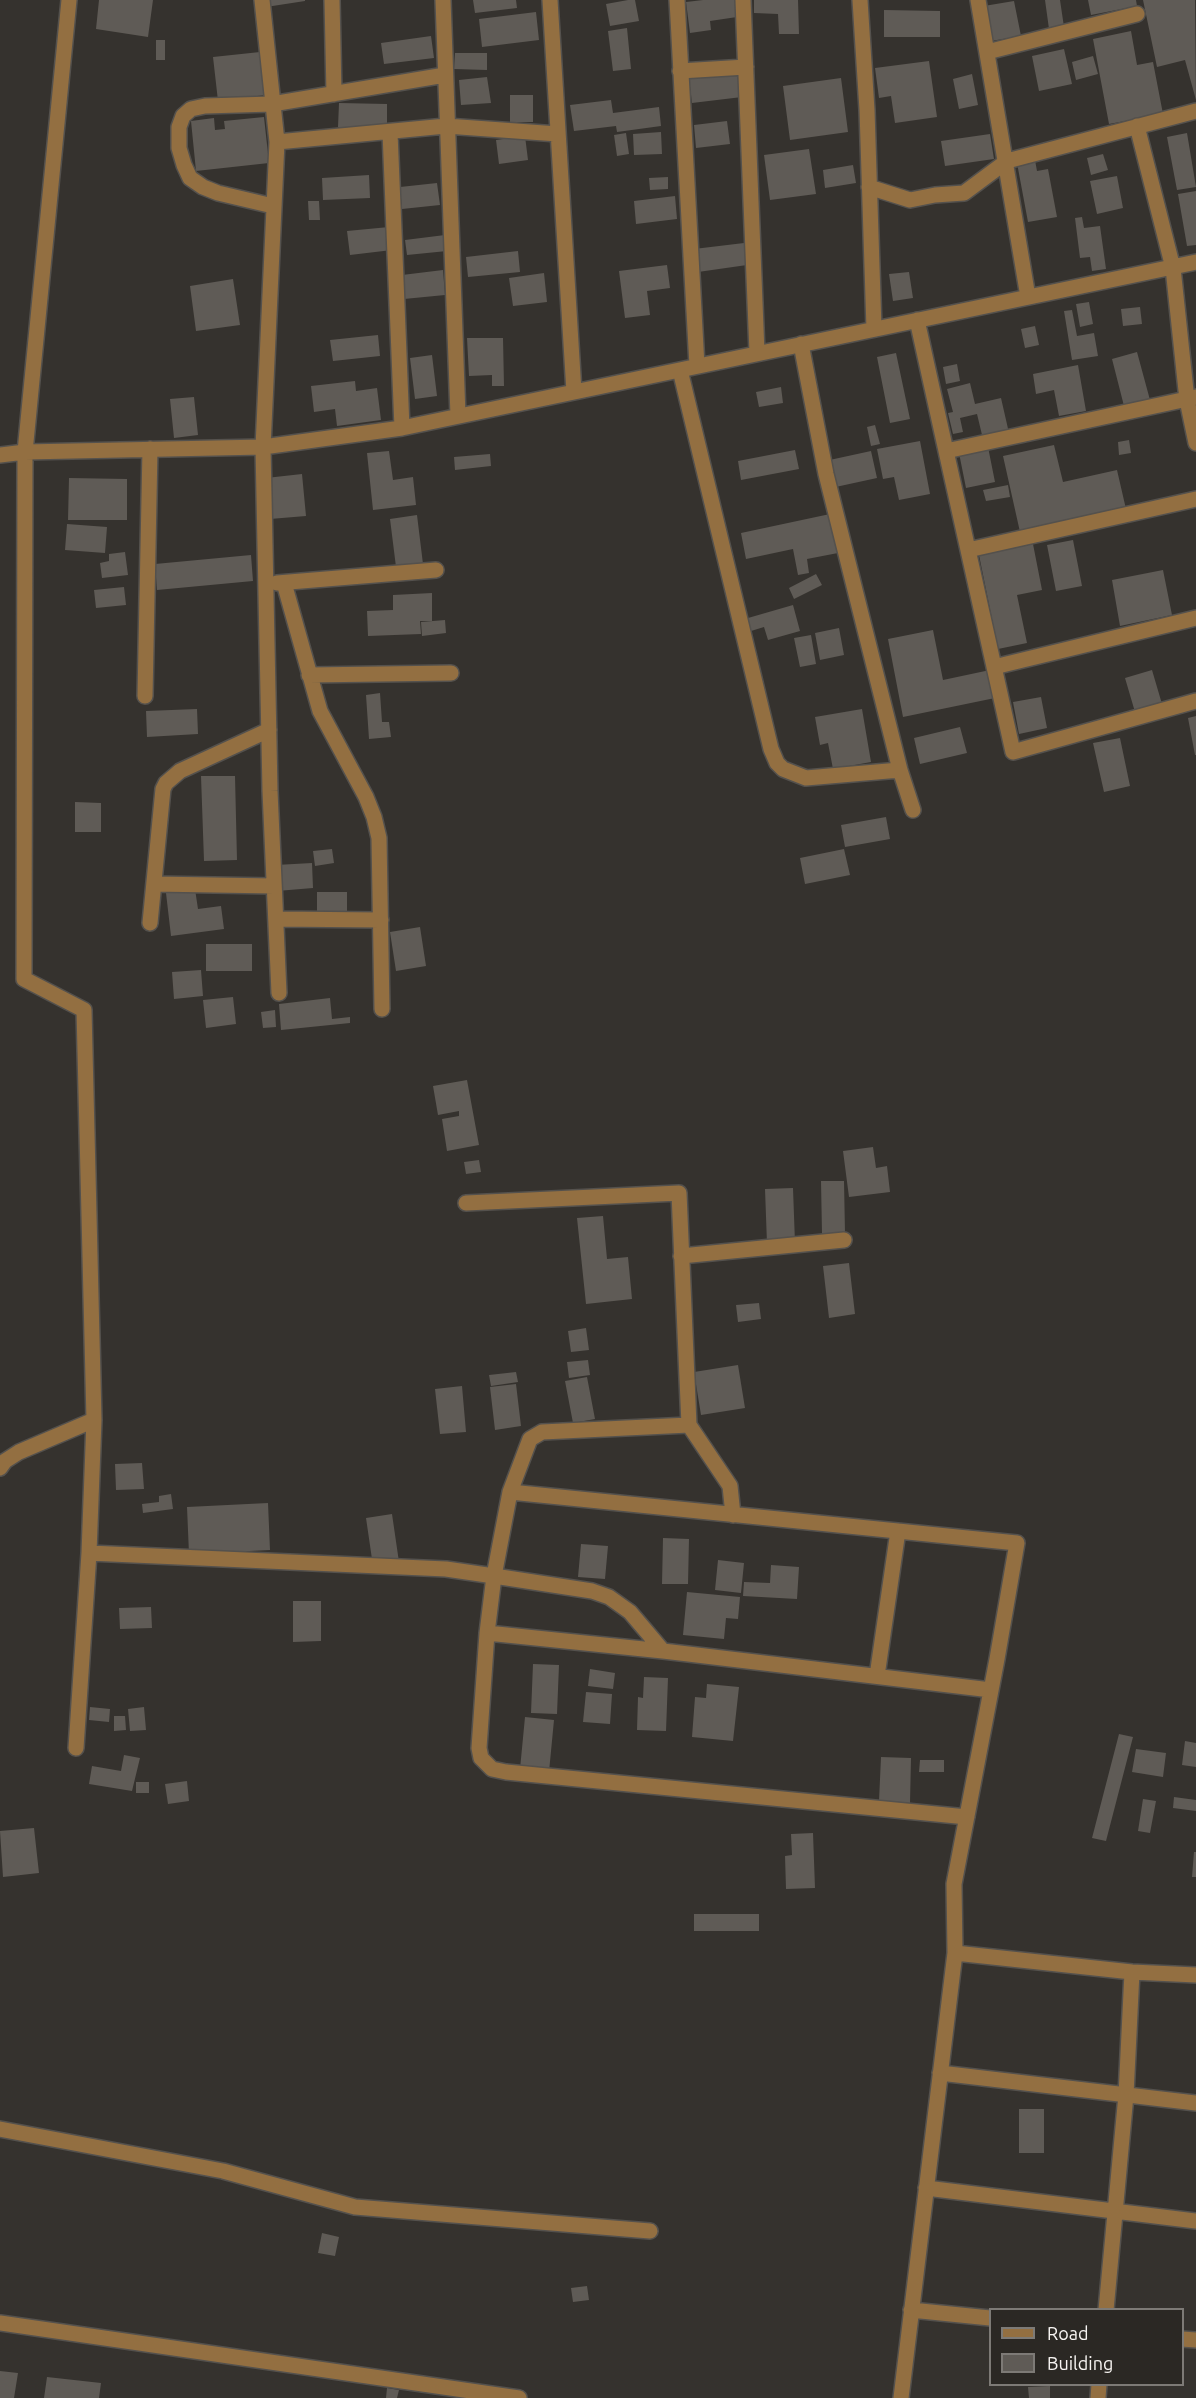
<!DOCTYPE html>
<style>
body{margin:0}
#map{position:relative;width:1196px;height:2398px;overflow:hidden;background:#35322e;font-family:Ubuntu,sans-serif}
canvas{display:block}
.legend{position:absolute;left:989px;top:2308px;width:195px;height:78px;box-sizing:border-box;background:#2b2824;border:2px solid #7d7a76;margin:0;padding:8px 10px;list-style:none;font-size:18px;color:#f7f4f2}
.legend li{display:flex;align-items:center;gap:12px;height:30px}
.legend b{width:30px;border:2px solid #7d7a76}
</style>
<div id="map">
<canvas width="1196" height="2398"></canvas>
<ul class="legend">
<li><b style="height:8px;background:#936f41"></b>Road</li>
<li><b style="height:16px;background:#5f5b56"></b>Building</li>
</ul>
</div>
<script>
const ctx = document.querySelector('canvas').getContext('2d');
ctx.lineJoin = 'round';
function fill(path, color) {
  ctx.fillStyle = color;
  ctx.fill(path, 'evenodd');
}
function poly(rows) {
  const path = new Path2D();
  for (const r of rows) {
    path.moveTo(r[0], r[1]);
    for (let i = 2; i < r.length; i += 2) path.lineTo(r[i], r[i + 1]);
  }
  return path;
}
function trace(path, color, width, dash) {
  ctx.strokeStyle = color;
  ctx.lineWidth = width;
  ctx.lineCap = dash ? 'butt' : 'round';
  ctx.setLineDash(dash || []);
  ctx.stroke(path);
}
fill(poly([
 [99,0,153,0,148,37,96,29],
 [265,0,305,0,305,1,266,7],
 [473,0,516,0,517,8,475,13],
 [628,0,635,0,639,21,610,26,606,4],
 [703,0,735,0,737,17,710,21,711,30,690,33,686,2],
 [754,0,798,0,799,34,779,34,778,14,754,13],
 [1045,0,1060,0,1064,27,1049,29],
 [1088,0,1136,0,1137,6,1091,15],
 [1143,0,1195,0,1196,100,1185,60,1157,67],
 [1014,1,1021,36,991,41,984,6],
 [884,10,940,11,940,37,884,37],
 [536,12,539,40,482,47,479,19],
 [627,28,631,69,613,71,608,31],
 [1131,31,1137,65,1153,62,1163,114,1109,124,1093,39],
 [431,36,434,58,384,64,381,43],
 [156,40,165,40,165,60,156,60],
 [1064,49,1072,84,1039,91,1032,56],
 [260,52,265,95,218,101,213,57],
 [455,53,487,53,487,70,454,69],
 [1093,56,1098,74,1076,80,1072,62],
 [929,61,937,117,895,123,891,96,879,98,875,68],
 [739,73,742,97,692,103,689,79],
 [972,74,978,105,959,109,953,79],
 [487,77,491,103,461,105,459,80],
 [841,78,848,132,790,140,783,86],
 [510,95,533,95,533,122,510,122],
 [611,100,613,113,659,107,661,126,617,132,616,126,574,131,570,105],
 [339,103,387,104,387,128,338,127],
 [264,117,269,163,196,171,191,121,214,118,215,130,225,129,224,121],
 [727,121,730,144,696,148,694,125],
 [661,132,662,154,634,155,633,134],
 [626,133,629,154,617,156,614,135],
 [1187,133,1196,187,1177,190,1167,137],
 [990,134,994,159,945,166,941,141],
 [525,136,528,160,499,164,496,140],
 [809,149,816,194,770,200,764,155],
 [1103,154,1108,170,1091,175,1087,158],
 [1035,160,1037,171,1048,169,1057,217,1028,222,1017,163],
 [853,165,856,183,825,188,823,170],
 [369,175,370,198,323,200,322,178],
 [1117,176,1123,208,1097,214,1090,181],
 [668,177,668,189,650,190,649,178],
 [437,183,440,205,402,209,400,187],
 [1196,191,1196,245,1187,246,1178,194],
 [675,196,677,219,636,224,634,201],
 [308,201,319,201,320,220,309,220],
 [1082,217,1084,228,1100,226,1106,269,1092,271,1090,257,1080,258,1075,218],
 [389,227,392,250,350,255,347,231],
 [445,235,447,251,407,255,405,240],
 [744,243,747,265,698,272,694,249],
 [518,251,520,272,468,277,466,257],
 [667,265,670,288,647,291,650,315,625,318,619,271],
 [443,270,445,295,404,299,402,275],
 [909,272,913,298,893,301,889,274],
 [544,273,547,302,513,306,509,278],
 [233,279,240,325,196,331,190,286],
 [1089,302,1093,324,1080,327,1076,304],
 [1140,307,1142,324,1123,326,1121,309],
 [1072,310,1077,336,1094,333,1098,356,1072,360,1064,311],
 [1035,326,1039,345,1025,348,1021,329],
 [378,335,380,356,333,361,330,340],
 [467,338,503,338,504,386,492,386,492,375,469,376],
 [1137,352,1150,400,1124,406,1112,359],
 [896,353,910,419,890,423,877,357],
 [432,355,437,396,415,399,410,358],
 [957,364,960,381,946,384,943,367],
 [1078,365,1086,411,1059,416,1054,390,1036,394,1033,374],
 [355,381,356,391,377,388,381,420,337,426,335,409,314,412,311,386],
 [970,383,975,404,1001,398,1009,433,983,439,977,414,960,418,963,432,953,434,948,413,953,412,947,389],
 [781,387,783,403,759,407,756,392],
 [194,397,198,435,174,438,170,399],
 [875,425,880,444,871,446,867,427],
 [1129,440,1131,453,1119,455,1118,442],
 [920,441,930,494,899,500,894,477,883,479,877,449],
 [1054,445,1063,482,1117,470,1126,509,1020,532,1003,456],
 [988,447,995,482,966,488,959,453],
 [795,450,799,469,741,480,738,461],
 [389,451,393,480,413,477,416,505,373,510,367,453],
 [871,451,877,478,831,488,825,461],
 [490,454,491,466,455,470,454,457],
 [302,474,306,516,270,519,266,478],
 [69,478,127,479,127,520,68,520],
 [1008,485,1010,497,986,501,983,490],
 [830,514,838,553,807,559,809,573,798,575,793,549,746,559,741,533],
 [417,515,423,564,396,567,390,519],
 [67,524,107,527,105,553,65,550],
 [1073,540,1082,586,1056,591,1047,545],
 [1033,544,1042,590,1017,595,1027,643,998,649,979,555],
 [125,552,128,575,102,578,100,563,109,561,109,554],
 [251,555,253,581,157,590,155,564],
 [1163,570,1172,615,1120,626,1112,580],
 [816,574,822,585,794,599,789,588],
 [124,587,126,605,96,608,94,590],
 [432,593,432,621,420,621,421,634,368,636,367,611,393,610,393,595],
 [793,605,800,631,768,640,764,627,751,631,748,618],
 [445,620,446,633,422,636,421,622],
 [839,628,844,655,820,660,815,633],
 [933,630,943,680,990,670,995,698,903,717,888,639],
 [811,635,816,664,800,667,794,638],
 [1152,670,1162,704,1135,712,1125,678],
 [380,693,382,722,389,722,391,737,369,739,366,695],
 [1041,697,1047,728,1019,734,1013,702],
 [197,709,198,734,147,737,146,711],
 [862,709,871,762,833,769,828,743,820,745,815,717],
 [1196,716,1196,755,1195,755,1188,718],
 [960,727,967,753,920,764,914,738],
 [1120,738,1130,786,1104,792,1093,743],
 [201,776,235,776,237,860,204,861],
 [75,802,101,803,101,832,75,832],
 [886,817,890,839,845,847,841,825],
 [332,849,334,863,315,866,313,851],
 [844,849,850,875,805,884,800,858],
 [312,863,313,888,277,891,276,865],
 [195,889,198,909,221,906,224,929,171,936,166,893],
 [317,892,347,892,347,917,317,917],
 [420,927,426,966,396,971,390,932],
 [206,944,252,944,252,971,206,971],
 [201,970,203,996,174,999,172,972],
 [233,997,236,1024,206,1028,203,1000],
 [330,998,332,1019,350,1017,350,1023,281,1030,279,1004],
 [275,1010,276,1027,263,1028,261,1012],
 [467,1080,479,1145,447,1151,442,1119,459,1116,459,1111,438,1115,433,1086],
 [873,1147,876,1168,887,1166,890,1192,849,1197,843,1151],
 [479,1160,481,1172,466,1174,464,1162],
 [821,1181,844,1181,845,1233,822,1234],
 [793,1188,795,1243,767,1244,765,1189],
 [603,1216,607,1259,628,1257,632,1299,586,1304,577,1218],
 [849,1263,855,1314,829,1318,823,1266],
 [759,1303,761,1319,738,1322,736,1305],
 [586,1328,589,1350,571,1352,568,1331],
 [588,1360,590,1375,569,1378,567,1362],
 [738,1365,745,1408,701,1415,694,1372],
 [516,1372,518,1382,491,1386,489,1375],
 [587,1377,595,1419,573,1423,565,1381],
 [516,1384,521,1426,495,1430,490,1387],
 [462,1386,466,1432,440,1434,435,1389],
 [142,1463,144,1489,116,1490,115,1464],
 [171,1494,173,1509,143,1513,142,1504,159,1502,159,1496],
 [268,1503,270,1550,189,1554,187,1507],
 [392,1514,399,1562,373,1566,366,1518],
 [663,1538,689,1539,688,1584,662,1584],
 [581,1544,608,1546,605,1579,578,1577],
 [718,1560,744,1563,741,1593,715,1590],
 [771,1565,799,1567,797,1599,743,1596,744,1582,770,1583],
 [687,1592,740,1597,738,1619,726,1618,724,1639,683,1635],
 [293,1601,321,1601,321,1641,293,1642],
 [151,1607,152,1628,120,1629,119,1608],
 [533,1664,559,1665,557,1714,531,1713],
 [590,1669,615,1673,613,1689,588,1686],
 [644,1677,668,1678,666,1731,637,1730,638,1697,643,1698],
 [707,1684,739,1687,733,1741,692,1737,695,1697,706,1698],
 [586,1692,612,1694,610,1724,583,1722],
 [90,1707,110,1709,109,1722,89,1720],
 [144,1707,146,1730,130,1731,128,1709],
 [114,1716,125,1716,126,1730,114,1731],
 [525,1717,554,1720,549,1772,520,1769],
 [1119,1734,1133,1737,1106,1841,1092,1838],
 [1185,1741,1196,1743,1196,1767,1182,1765],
 [1136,1749,1166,1753,1163,1777,1132,1772],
 [124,1755,140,1758,132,1791,89,1784,92,1766,121,1771],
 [881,1757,911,1758,910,1803,879,1801],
 [920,1760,944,1760,944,1772,919,1772],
 [187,1781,189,1801,168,1804,165,1784],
 [136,1782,149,1782,149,1793,136,1793],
 [1174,1797,1196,1800,1196,1811,1173,1808],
 [1143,1799,1156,1801,1150,1833,1138,1831],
 [34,1828,39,1873,3,1877,0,1831],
 [813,1833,815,1888,786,1889,785,1856,792,1855,791,1834],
 [1194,1852,1196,1852,1196,1877,1192,1877],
 [694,1914,759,1914,759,1931,694,1931],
 [1019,2109,1044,2109,1044,2153,1019,2153],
 [322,2233,339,2237,335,2256,318,2253],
 [587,2286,589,2300,573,2302,571,2288],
 [0,2371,18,2373,14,2398,0,2398],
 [47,2377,101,2383,99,2398,44,2398],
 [1050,2386,1050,2398,1029,2398,1028,2387],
 [387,2388,399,2390,397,2398,386,2398]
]), '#5f5b56');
const minor = poly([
 [262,0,277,142,263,447,270,791,279,993],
 [332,0,334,94],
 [443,0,458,416],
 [550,0,574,392],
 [677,0,697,366],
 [743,0,757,353],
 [860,0,867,110,874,329],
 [978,0,1028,297],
 [987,52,1137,14],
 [680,71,746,67],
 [1137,126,1173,268,1187,400,1196,443],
 [390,132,402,428],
 [277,142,446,126,558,134],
 [869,187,910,200,935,195,964,193,1007,161,1196,111],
 [273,206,218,193,203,187,190,178,184,165,179,148,179,127,183,116,191,109,205,106,272,104,445,75],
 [917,320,946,451,1196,397],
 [801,344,826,474,900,770,913,810],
 [680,370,771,749,777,763,783,769,806,778,900,770],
 [946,451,1013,752,1196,701],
 [0,455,25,452,263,447,402,428,1196,262],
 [968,550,1196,499],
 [277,583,436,570],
 [284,583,320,711,366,797,374,817,379,838,382,1009],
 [994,667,1196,618],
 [309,675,451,673],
 [145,696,150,449],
 [154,884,274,886],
 [276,919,381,920],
 [150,923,163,789,166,783,180,771,269,730],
 [466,1203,679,1193,689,1425,730,1486,733,1515],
 [681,1256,844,1240],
 [0,1468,5,1461,19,1452,94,1420,84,1010,24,979,25,452,69,0],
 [510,1492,530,1439,542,1432,689,1425],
 [89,1553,446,1569,494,1576,510,1492,1017,1543,997,1659,954,1884,955,1953,1132,1972,1196,1975],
 [487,1633,479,1748,481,1758,492,1769,506,1772,967,1817],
 [663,1651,630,1612,609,1597,592,1591,494,1576,487,1633,663,1651,991,1690],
 [877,1676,898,1531],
 [76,1748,89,1553,94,1420],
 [940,2073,1196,2103],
 [0,2129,223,2171,355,2207,650,2231],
 [926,2188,1196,2221],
 [911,2310,990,2318],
 [1106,2310,1126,2095,1132,1972],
 [0,2323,519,2398],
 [1182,2339,1196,2340],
 [901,2398,955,1953],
 [1098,2398,1099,2384]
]);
trace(minor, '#54514d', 18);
trace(minor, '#936f41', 15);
</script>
